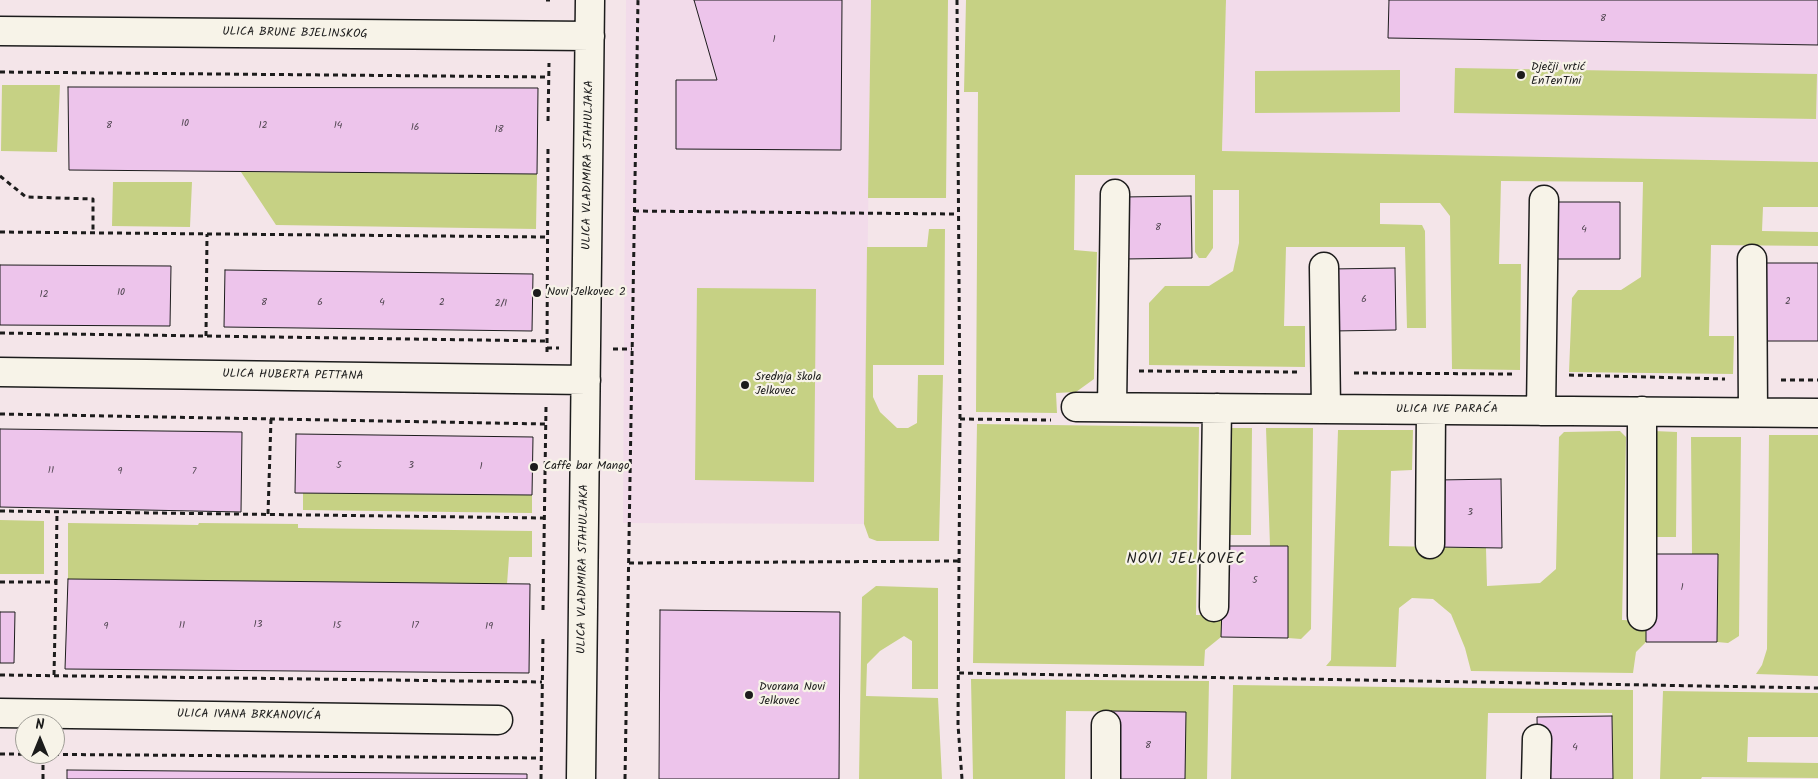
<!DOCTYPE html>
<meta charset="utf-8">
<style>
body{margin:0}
#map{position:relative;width:1818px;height:779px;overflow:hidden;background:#f4e5e9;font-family:Kalam,sans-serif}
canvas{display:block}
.north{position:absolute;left:15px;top:714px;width:50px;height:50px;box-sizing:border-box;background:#f7f3e8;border:1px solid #9f9d96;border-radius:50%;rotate:0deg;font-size:14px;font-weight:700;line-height:20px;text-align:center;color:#1c1c1c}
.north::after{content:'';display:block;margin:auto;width:18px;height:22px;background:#1c1c1c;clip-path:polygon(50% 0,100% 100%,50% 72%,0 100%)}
</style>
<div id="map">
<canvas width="1818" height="779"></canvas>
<div class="north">N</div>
</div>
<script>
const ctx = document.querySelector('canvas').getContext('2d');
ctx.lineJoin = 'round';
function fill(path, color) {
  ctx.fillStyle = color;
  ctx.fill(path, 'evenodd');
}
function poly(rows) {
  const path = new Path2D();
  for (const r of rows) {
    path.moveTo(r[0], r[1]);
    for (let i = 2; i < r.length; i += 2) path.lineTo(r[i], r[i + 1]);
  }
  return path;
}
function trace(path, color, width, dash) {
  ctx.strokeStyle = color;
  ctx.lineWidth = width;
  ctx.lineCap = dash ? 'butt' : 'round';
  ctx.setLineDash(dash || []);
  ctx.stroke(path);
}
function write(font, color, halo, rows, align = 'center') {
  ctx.font = font + ' Kalam,sans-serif';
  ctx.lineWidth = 4.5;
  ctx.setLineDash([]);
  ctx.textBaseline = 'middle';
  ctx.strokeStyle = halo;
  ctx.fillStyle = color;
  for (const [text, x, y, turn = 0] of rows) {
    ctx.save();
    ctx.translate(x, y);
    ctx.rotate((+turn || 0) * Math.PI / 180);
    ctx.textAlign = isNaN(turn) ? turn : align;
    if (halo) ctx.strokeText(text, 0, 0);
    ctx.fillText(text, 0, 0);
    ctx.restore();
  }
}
fill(poly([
 [626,0,871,0,864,524,623,523],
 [1226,0,1818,0,1818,162,1222,151]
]), '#f2dbea');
fill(poly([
 [871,0,948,0,946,198,868,198],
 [966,0,1226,0,1222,151,1818,162,1818,207,1763,207,1762,231,1818,232,1818,246,1711,245,1709,336,1734,336,1733,374,1569,372,1572,298,1578,290,1621,290,1641,277,1643,182,1501,181,1499,264,1521,264,1520,370,1452,369,1450,216,1440,203,1380,203,1380,224,1422,225,1425,231,1426,328,1407,328,1405,247,1286,247,1284,326,1305,326,1305,367,1149,365,1149,303,1165,286,1209,286,1233,271,1239,243,1239,190,1213,190,1213,248,1206,258,1199,258,1195,252,1195,175,1075,175,1074,250,1097,252,1094,379,1076,392,1056,393,1057,413,976,412,978,92,964,92],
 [1455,68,1817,74,1816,119,1454,113],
 [1400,70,1400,112,1255,113,1255,71],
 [2,85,60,85,57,152,1,151],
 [241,172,537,174,536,229,276,225],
 [113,182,192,182,190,227,112,226],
 [929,229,945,229,944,365,873,365,873,397,880,412,897,428,908,428,917,423,918,375,943,375,939,541,877,541,869,538,864,524,867,247,927,247],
 [697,288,816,289,814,482,695,480],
 [977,424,1199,427,1196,615,1222,615,1221,637,1205,650,1204,666,973,663],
 [1227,428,1252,428,1251,535,1226,535],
 [1266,428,1313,428,1311,629,1301,639,1288,638,1288,546,1270,546],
 [1338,430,1413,430,1412,470,1391,471,1389,546,1486,548,1487,586,1540,583,1556,569,1559,437,1564,432,1620,431,1626,437,1622,620,1646,621,1646,642,1636,652,1633,673,1471,671,1465,648,1451,614,1433,599,1412,598,1399,608,1396,667,1326,666,1331,660],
 [1654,431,1677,432,1676,537,1654,537],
 [1769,435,1818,435,1818,676,1756,674,1762,665,1767,649],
 [1691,437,1741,437,1739,636,1728,643,1717,642,1718,555,1692,554],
 [303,493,532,495,532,513,303,510],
 [0,520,44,521,44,574,0,574],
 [68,523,198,525,199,523,298,524,298,528,532,531,532,557,509,557,507,584,68,579],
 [876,586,938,588,938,689,912,689,912,641,904,636,880,651,867,664,866,696,938,698,942,779,859,779,862,597],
 [971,679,1209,681,1207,779,1185,779,1185,712,1066,711,1065,779,973,779],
 [1233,685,1633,690,1633,779,1613,779,1612,713,1488,713,1486,779,1231,779],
 [1663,691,1818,693,1818,737,1748,737,1747,762,1818,763,1818,778,1702,777,1701,779,1660,779]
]), '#c6d184');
const building = poly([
 [694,0,842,0,841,150,676,149,676,80,717,80,694,0],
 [1389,0,1818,0,1818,45,1388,38,1389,0],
 [68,87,538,88,537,174,69,170,68,87],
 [1191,196,1192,258,1124,259,1123,197,1191,196],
 [1548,202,1620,202,1620,259,1548,259,1548,202],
 [1758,263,1818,263,1818,341,1758,341,1758,263],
 [0,265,171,266,170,326,0,325,0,265],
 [1395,268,1396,330,1332,331,1331,269,1395,268],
 [225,270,533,274,532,331,224,327,225,270],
 [0,429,242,432,241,512,0,507,0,429],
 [296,434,533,437,532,495,295,493,296,434],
 [1501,479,1502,548,1438,547,1437,480,1501,479],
 [1224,546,1288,546,1288,638,1221,637,1224,546],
 [1646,554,1718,554,1717,642,1646,642,1646,554],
 [68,579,530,584,529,673,65,669,68,579],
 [660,610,840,612,839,779,659,779,660,610],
 [0,612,15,612,14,663,0,663,0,612],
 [1111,711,1186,712,1185,779,1110,779,1111,711],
 [1612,716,1613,779,1538,779,1537,717,1612,716],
 [67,770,527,774,527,779,67,779,67,770]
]);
fill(building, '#edc4eb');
trace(building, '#1c1c1c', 1);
const minor = poly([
 [0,31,590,36],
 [1752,259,1753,412],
 [1324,267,1326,409],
 [0,372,586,380],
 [1076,407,1818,413],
 [1112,407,1115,194],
 [1541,411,1544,200],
 [1642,411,1642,616],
 [1430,544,1431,410],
 [1214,607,1217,408],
 [0,713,498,720],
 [1106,725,1106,779],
 [581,779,590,0],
 [1536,779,1537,739]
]);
trace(minor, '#1c1c1c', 31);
trace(poly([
 [546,0,550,0],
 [957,0,960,419,958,725,962,779],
 [0,72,549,77],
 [548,121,549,63],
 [0,176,26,197,93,199,93,233],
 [634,211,958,214],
 [0,232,548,237],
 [0,333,547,341],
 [206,336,207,234],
 [547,348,559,348],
 [613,349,632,349],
 [547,352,548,148],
 [1139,371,1298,372],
 [1354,373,1513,374],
 [1569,375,1725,379],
 [1781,380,1818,380],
 [0,414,546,424],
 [960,419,1051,420],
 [0,511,544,518],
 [268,514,271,419],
 [629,563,959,561],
 [0,582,56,582,57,512],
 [543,610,546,407],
 [959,673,1818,688],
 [0,675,542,682],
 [54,675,56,582],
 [0,754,541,758],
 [43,779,43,755],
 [541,779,543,636],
 [625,779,638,0]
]), '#1c1c1c', 3, [5, 4]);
trace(minor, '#f7f3e8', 28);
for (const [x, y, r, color] of [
 [1521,75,5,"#1c1c1c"],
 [537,293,5,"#1c1c1c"],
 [745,385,5,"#1c1c1c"],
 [534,467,5,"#1c1c1c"],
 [749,695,5,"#1c1c1c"]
]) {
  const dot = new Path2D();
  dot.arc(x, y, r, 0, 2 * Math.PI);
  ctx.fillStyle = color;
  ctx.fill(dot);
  trace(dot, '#f7f3e8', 2);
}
write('10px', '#504650', null, [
 ["8",1603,19],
 ["1",774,40],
 ["10",185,124],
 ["8",109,126],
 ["12",263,126],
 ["14",338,126],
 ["16",415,128],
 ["18",499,130],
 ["8",1158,228],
 ["4",1584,230],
 ["10",121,293],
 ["12",44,295],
 ["6",1364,300],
 ["2",1788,302],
 ["8",264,303],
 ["6",320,303],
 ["4",382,303],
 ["2",442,303],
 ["2/1",501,304],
 ["5",339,466],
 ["3",411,466],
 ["1",481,467],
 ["11",51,471],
 ["9",120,472],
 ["7",194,472],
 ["3",1470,513],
 ["5",1255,581],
 ["1",1682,588],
 ["13",258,625],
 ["11",182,626],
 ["15",337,626],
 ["17",415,626],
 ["9",106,627],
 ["19",489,627],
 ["8",1148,746],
 ["4",1575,748]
]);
write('12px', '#1c1c1c', '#f7f3e8', [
 ["ULICA BRUNE BJELINSKOG",295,34,1],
 ["ULICA VLADIMIRA STAHULJAKA",589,165,-89],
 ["ULICA HUBERTA PETTANA",293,376,1],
 ["ULICA IVE PARAĆA",1447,410],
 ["ULICA VLADIMIRA STAHULJAKA",584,569,-89],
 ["ULICA IVANA BRKANOVIĆA",249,716,1]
]);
write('12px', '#1c1c1c', '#f7f3e8', [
 ["Dječji vrtić",1531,68],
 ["EnTenTini",1531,82],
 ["Novi Jelkovec 2",547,293],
 ["Srednja škola",755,378],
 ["Jelkovec",755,392],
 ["Caffe bar Mango",544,467],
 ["Dvorana Novi",759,688],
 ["Jelkovec",759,702]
], 'left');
ctx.letterSpacing = '1px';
write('15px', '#1c1c1c', '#f7f3e8', [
 ["NOVI JELKOVEC",1186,560]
]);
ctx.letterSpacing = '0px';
</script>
